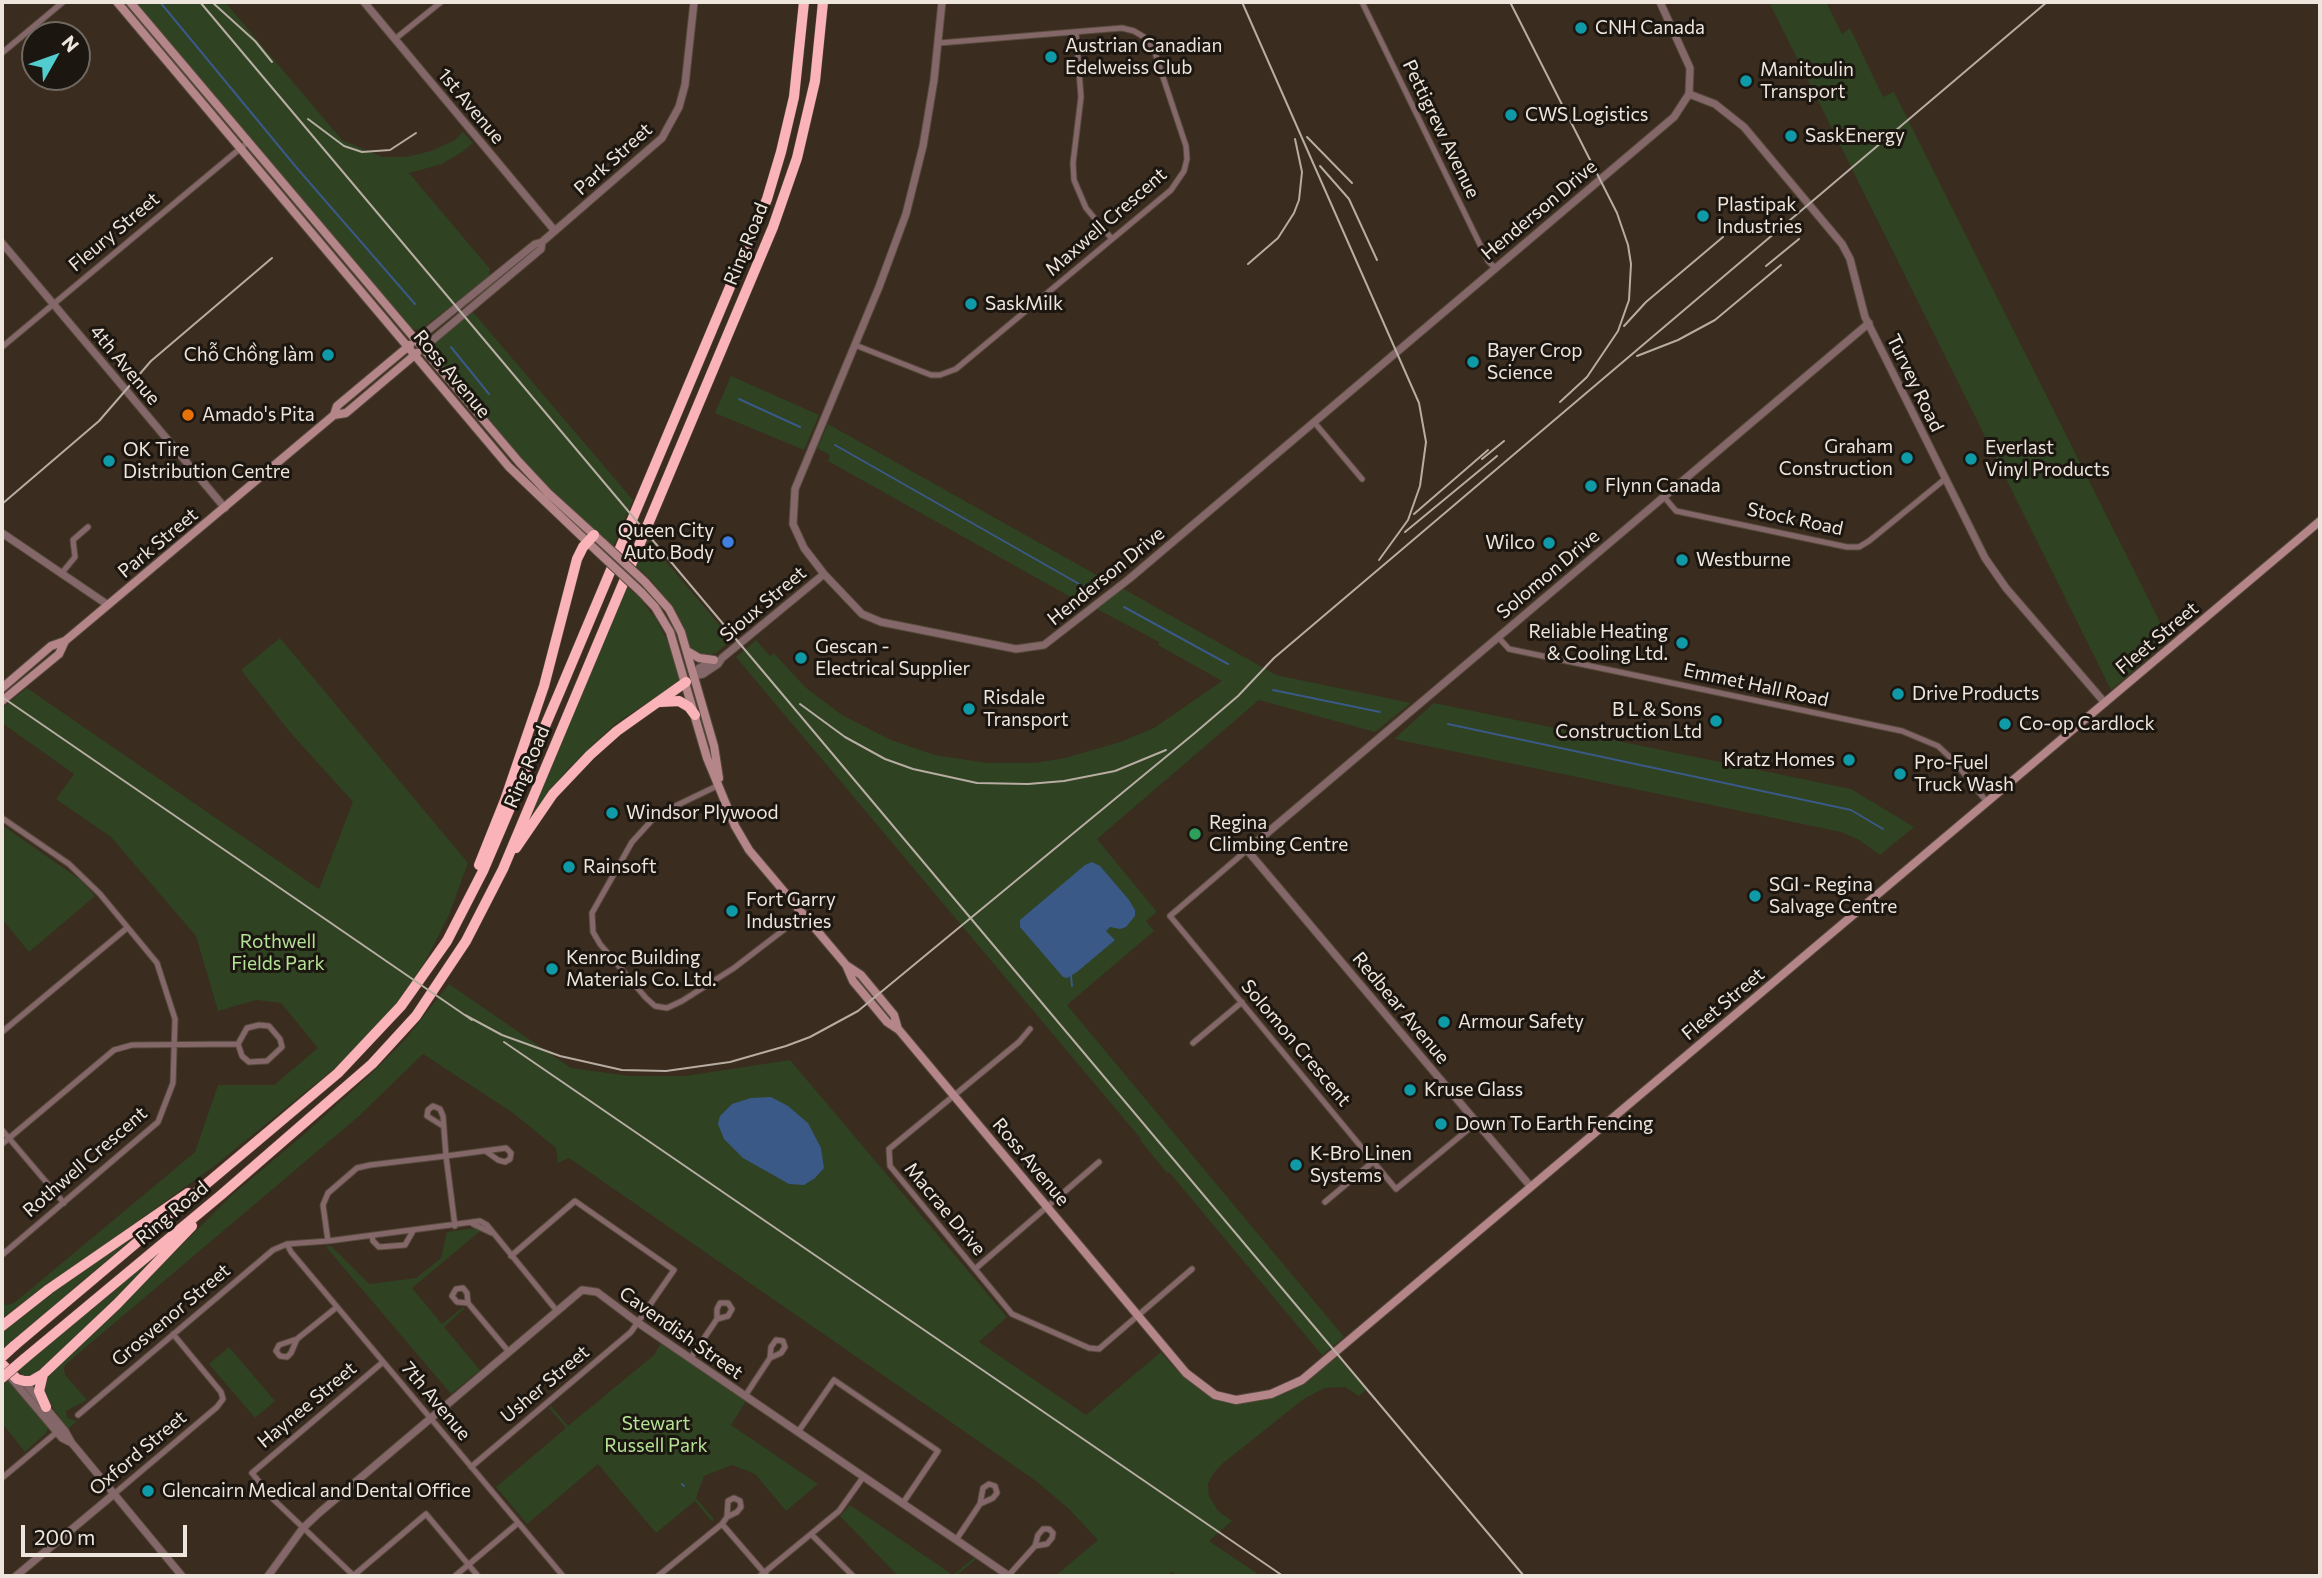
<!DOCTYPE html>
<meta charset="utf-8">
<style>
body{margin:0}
#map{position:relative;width:2322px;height:1578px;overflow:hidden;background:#3a2c1e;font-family:Commissioner,sans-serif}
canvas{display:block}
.frame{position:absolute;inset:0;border:4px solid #eee5dc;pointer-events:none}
.north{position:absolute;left:21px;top:21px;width:70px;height:70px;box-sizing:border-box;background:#1c1610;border:2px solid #706962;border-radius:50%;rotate:50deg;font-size:19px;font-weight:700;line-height:28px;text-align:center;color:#eee5dc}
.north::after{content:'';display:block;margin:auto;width:24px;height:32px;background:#52cdcf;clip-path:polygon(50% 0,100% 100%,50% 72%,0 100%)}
.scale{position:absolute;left:21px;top:1525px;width:166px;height:32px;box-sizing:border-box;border:4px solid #eee5dc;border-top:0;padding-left:9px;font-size:21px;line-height:24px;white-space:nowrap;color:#eee5dc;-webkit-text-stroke:5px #1c1610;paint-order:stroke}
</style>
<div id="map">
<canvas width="2322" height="1578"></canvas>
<div class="frame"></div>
<div class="north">N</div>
<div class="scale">200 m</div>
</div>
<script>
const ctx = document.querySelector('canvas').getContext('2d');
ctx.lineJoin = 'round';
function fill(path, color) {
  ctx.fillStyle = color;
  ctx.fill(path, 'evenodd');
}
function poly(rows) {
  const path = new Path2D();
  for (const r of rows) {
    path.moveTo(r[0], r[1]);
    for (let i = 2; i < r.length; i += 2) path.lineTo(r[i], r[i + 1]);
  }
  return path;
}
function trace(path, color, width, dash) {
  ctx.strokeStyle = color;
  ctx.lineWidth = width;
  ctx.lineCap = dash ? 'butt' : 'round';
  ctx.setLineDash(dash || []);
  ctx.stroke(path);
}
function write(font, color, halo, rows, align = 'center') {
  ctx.font = font + ' Commissioner,sans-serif';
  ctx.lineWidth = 6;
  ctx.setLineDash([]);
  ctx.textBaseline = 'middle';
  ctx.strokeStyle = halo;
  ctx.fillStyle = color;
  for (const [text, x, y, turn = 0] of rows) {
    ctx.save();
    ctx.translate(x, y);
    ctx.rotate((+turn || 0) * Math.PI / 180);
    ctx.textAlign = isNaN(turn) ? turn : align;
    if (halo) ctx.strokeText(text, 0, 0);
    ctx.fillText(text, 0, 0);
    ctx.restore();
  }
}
fill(poly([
 [135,2,225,2,342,140,382,157,406,157,431,151,455,140,463,132,473,143,462,152,442,164,409,173,490,269,489,276,420,330,411,329],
 [1769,2,1826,2,1842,34,1850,28,1883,97,1894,92,2169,640,2111,690],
 [472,311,633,500,613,547,553,492,510,448,432,353,434,343],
 [731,376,819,415,804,450,715,413],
 [828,424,1109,582,1083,604,828,461,830,455,817,448],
 [647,539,732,640,716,653,706,656,699,656,691,650,677,613,650,579,636,566],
 [626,586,639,597,656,619,667,640,680,681,615,724,569,768,544,798,535,813,532,810],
 [1122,588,1276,675,1411,703,1375,732,1259,700,1097,839,1157,912,1146,921,1154,931,1067,1005,1344,1337,1322,1355,1169,1172,1167,1173,1140,1140,1141,1139,736,657,756,640,770,656,774,653,805,687,842,715,891,740,935,755,987,763,1035,763,1065,758,1120,742,1154,728,1222,681,1158,645,1159,642,1097,609],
 [280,638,468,863,449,915,423,966,399,1003,335,1068,213,1167,2,1318,2,1301,6,1305,14,1303,195,1152,218,1085,274,1085,318,1048,281,1003,256,1000,218,1011,196,936,111,837,56,799,74,774,2,723,2,708,27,688,319,889,353,802,289,731,241,670],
 [1434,703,1851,789,1914,827,1880,855,1859,840,1841,832,1394,739],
 [2,825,82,881,95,896,29,952,2,919],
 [449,984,571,1068,630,1076,685,1076,790,1060,1007,1317,979,1342,1086,1415,1161,1352,1177,1371,1192,1383,1212,1394,1262,1399,1280,1395,1298,1386,1336,1355,1366,1390,1359,1396,1345,1387,1325,1388,1305,1398,1222,1464,1213,1474,1208,1484,1209,1496,1218,1511,1232,1521,1209,1541,1261,1576,1178,1576,1172,1572,1167,1576,1055,1576,1098,1540,1068,1508,1036,1481,569,1158,558,1163,556,1148,513,1113,423,1054,359,1116,66,1364,64,1368,65,1375,87,1400,66,1411,67,1418,77,1421,68,1429,48,1401,43,1388,47,1376,93,1334,232,1195,302,1136,372,1073,404,1041],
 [476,1228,480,1229,479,1232,412,1288,442,1324,463,1307,465,1308,444,1327,480,1370,451,1394,326,1247,331,1246,369,1284,416,1278,441,1258,447,1232],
 [141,1229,142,1230,2,1350,2,1331,22,1314],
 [169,1244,129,1287,55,1358,32,1377,25,1377,18,1370],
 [661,1343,746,1401,731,1425,818,1484,786,1511,755,1474,732,1465,704,1476,696,1498,714,1519,712,1522,695,1501,656,1533,598,1464,527,1524,496,1487,566,1428,549,1408,551,1406,568,1426,654,1355],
 [229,1347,275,1401,255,1418,209,1364],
 [7,1379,48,1428,46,1433,25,1452,2,1423,2,1383],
 [850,1505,953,1575,974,1558,976,1559,956,1576,898,1576,840,1516]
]), '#2f4222');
fill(poly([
 [1092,862,1100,866,1129,900,1135,910,1135,916,1126,927,1120,929,1110,927,1106,931,1115,940,1077,972,1067,978,1063,977,1020,927,1020,920,1085,865],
 [771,1097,788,1106,808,1123,821,1148,824,1168,815,1178,804,1185,789,1184,743,1158,724,1139,718,1124,720,1116,732,1104,751,1098]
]), '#3a5986');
trace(poly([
 [160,2,296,167,415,304],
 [451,347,489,394],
 [739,399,800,427],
 [835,445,1095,593],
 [1124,607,1228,664],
 [1273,690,1380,712],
 [1448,724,1851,810,1883,829],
 [1071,976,1072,986],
 [682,1484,684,1486]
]), '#3a5986', 2);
const minor = poly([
 [1362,2,1488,261,1495,268],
 [1076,32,1081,97,1073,163,1074,180,1086,208,1112,239],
 [395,39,441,2],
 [2,53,63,2],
 [855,345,931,375,940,375,956,369,1171,190,1184,171,1187,159,1186,146,1154,50,1144,37,1134,31,1122,28,939,43],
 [2,347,248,142],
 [1314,422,1362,479],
 [1665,498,1676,511,1847,547,1859,547,1869,541,1945,479],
 [61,574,75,557,73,540,88,527],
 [1498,637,1509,649,1902,731,1938,746,1953,760,1987,802],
 [719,785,667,810,653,819,632,842,592,913,593,932,600,944,646,998,655,1006,667,1008,682,1001,734,968,803,915],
 [2,818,69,864,100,894,157,963,175,1019,173,1083,158,1122,2,1255],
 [1247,850,1170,916,1396,1189,1476,1123],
 [259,1025,269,1026,280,1039,282,1047,267,1061,249,1062,242,1056,238,1044,247,1028,259,1025],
 [1030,1029,1019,1042,889,1149,890,1166,1012,1314,1089,1348,1099,1349,1192,1269],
 [2,1032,127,928],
 [1193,1043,1242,1002],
 [443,1126,427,1116,428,1110,433,1106,440,1109,443,1116,446,1156,506,1148,511,1153,510,1159,505,1162,498,1160,487,1152],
 [2,1130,64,1203],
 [2,1144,114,1050,132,1045,238,1044],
 [1325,1202,1374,1161],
 [473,1224,492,1233],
 [372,1236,373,1241,379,1247,405,1245,413,1231],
 [328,1241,323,1205,328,1193,357,1168,370,1165,446,1156,455,1226],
 [287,1244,291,1252,563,1576],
 [975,1269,1099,1162],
 [468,1303,457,1302,452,1296,456,1289,463,1288,467,1293,468,1303,509,1352],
 [297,1339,291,1353,287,1357,280,1356,276,1351,279,1345,297,1339,337,1307],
 [690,1359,717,1319,717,1309,720,1303,728,1303,732,1309,728,1316,717,1319],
 [745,1396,770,1358,771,1347,776,1340,783,1341,785,1347,781,1353,770,1358],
 [78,1415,273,1250,287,1244,328,1241,480,1221,487,1225,557,1311],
 [798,1432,834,1380,938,1451,903,1503],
 [471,1467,631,1332,674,1270,575,1201,511,1256],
 [2,1478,57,1432],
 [114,1494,217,1407,223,1399,221,1392,173,1334],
 [722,1524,767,1576],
 [811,1534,853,1576],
 [956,1540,980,1504,983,1488,989,1484,995,1486,997,1493,993,1498,980,1504],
 [353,1575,274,1500,252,1473,383,1362],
 [353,1576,426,1514,478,1576],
 [455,1576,518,1523],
 [658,1576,722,1524,727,1517,737,1512,741,1507,740,1501,734,1498,728,1501,727,1517],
 [760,1576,839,1511,864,1476],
 [1008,1576,1035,1546,1038,1535,1043,1529,1049,1529,1053,1533,1052,1538,1047,1544,1035,1546]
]);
const tertiary = poly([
 [364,2,555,231],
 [942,2,934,80,923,146,906,214,879,287,795,489,793,524,804,548,824,574,862,614,881,622,1016,649,1044,645,1129,579,1674,117,1689,94,1690,68,1660,2],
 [1689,94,1715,104,1744,127,1842,244,1850,259,1865,317,1985,558,2006,588,2105,703],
 [2,243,225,508],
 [415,341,535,244,542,242,662,138,679,107,685,85,694,2],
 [422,349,541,249,542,242],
 [2,533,108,605],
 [694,676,703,674,718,664,722,658,824,574],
 [694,676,699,668,714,660],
 [1531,1187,1247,850,1869,323],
 [12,1379,62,1438,70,1442],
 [22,1379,65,1431,71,1442,182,1576],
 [16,1576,114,1494],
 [268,1576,303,1528,319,1513,582,1290,597,1292,637,1322,1009,1576]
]);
const secondary = poly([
 [117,2,509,467,598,552],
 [130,2,519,462,548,493,603,543],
 [334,415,346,413,417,353],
 [645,582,669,609,681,632,714,746,719,778],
 [641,592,655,607,670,632,707,758,735,826,749,850,846,965,853,981,887,1022,899,1030,1186,1373,1215,1395,1236,1400,1271,1394,1302,1380,2320,521],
 [687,651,699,658,714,660],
 [2,688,51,646,65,641,334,415,337,406,410,345],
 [2,701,59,654,65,641],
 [846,965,861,975,894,1015,898,1029]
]);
const motorway = poly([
 [660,702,679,701,689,707,695,715],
 [516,848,553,794,590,755,617,731,686,682],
 [479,865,505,800,544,686,577,559,583,547,594,535],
 [2,1326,49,1289,188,1193],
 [14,1346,338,1073,401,1006,447,941,483,871,560,691,767,199,781,152,794,97,804,2],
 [24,1359,221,1195,372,1064,416,1016,466,941,503,869,773,227,797,158,815,81,823,2],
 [2,1364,17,1379,24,1381,31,1381,43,1374,117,1304,192,1226],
 [43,1374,39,1391,46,1407]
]);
trace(minor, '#574a3c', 7);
trace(tertiary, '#574a3c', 9);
trace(secondary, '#574a3c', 10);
trace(motorway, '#574a3c', 11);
trace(minor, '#846769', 5);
trace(tertiary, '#846769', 7);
trace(secondary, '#b48689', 8);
trace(motorway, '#fab3b9', 10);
trace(poly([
 [200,2,1524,1576],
 [212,2,255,41,272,62],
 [1242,2,1419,403,1426,442,1420,486,1408,520,1379,560],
 [1510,2,1617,213,1628,245,1631,264,1629,300,1618,331,1587,377,1560,402],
 [308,119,344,146,362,152,390,150,416,133],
 [1307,137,1352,183],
 [1320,166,1349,199,1377,260],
 [1248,264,1278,238,1294,213,1299,200,1302,172,1295,139],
 [1766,266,1799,239],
 [1624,326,1646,302,1723,237],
 [1637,356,1678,340,1715,320,1781,265],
 [1482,459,1504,441],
 [2,504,99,421,151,361,272,258],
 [1414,514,1488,450],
 [1405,532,1497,456],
 [2,697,472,1020],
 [800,704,845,737,885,759,913,769,977,783,1028,784,1064,781,1115,771,1166,750],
 [465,1015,502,1035,560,1056,622,1070,666,1071,730,1062,786,1046,810,1037,858,1011,1196,732,1238,696,1274,658,2047,2],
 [504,1042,1283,1576]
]), '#b7ada2', 2);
const secondaryBridge = poly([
 [603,543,645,582],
 [598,552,641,592]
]);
const motorwayBridge = poly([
 [2,1357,14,1346],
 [2,1378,24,1359]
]);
trace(secondaryBridge, '#574a3c', 10, []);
trace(motorwayBridge, '#574a3c', 11, []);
trace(secondaryBridge, '#b48689', 8);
trace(motorwayBridge, '#fab3b9', 10);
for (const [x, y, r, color] of [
 [1581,28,7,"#0f9aa8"],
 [1051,57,7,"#0f9aa8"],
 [1746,81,7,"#0f9aa8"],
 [1511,115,7,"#0f9aa8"],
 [1791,136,7,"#0f9aa8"],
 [1703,216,7,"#0f9aa8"],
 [971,304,7,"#0f9aa8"],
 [328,355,7,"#0f9aa8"],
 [1473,362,7,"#0f9aa8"],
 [188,415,7,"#e8710a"],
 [1907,458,7,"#0f9aa8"],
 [1971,459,7,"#0f9aa8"],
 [109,461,7,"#0f9aa8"],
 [1591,486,7,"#0f9aa8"],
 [728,542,7,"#3f7fe0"],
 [1549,543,7,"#0f9aa8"],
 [1682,560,7,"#0f9aa8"],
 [1682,643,7,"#0f9aa8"],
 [801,658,7,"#0f9aa8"],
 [1898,694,7,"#0f9aa8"],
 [969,709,7,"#0f9aa8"],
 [1716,721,7,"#0f9aa8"],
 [2005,724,7,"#0f9aa8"],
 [1849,760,7,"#0f9aa8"],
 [1900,774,7,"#0f9aa8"],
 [612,813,7,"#0f9aa8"],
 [1195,834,7,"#2e9e5b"],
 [569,867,7,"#0f9aa8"],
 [1755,896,7,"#0f9aa8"],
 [732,911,7,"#0f9aa8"],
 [552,969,7,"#0f9aa8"],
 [1444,1022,7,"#0f9aa8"],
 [1410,1090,7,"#0f9aa8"],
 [1441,1124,7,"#0f9aa8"],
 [1296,1165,7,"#0f9aa8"],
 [148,1491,7,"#0f9aa8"]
]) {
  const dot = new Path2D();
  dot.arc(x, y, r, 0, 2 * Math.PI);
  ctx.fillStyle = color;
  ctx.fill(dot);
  trace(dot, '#1c1610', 2.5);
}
write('19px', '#eee5dc', '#1c1610', [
 ["CNH Canada",1595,28],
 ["Austrian Canadian",1065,46],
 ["Edelweiss Club",1065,68],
 ["Manitoulin",1760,70],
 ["Transport",1760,92],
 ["CWS Logistics",1525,115],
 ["SaskEnergy",1805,136],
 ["Plastipak",1717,205],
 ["Industries",1717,227],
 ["SaskMilk",985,304],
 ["Bayer Crop",1487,351],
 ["Science",1487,373],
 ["Chỗ Chồng làm",314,355,"right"],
 ["Amado's Pita",202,415],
 ["Graham",1893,447,"right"],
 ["Construction",1893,469,"right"],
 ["Everlast",1985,448],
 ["Vinyl Products",1985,470],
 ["OK Tire",123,450],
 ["Distribution Centre",123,472],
 ["Flynn Canada",1605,486],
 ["Queen City",714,531,"right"],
 ["Auto Body",714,553,"right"],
 ["Wilco",1535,543,"right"],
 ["Westburne",1696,560],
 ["Reliable Heating",1668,632,"right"],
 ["& Cooling Ltd.",1668,654,"right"],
 ["Gescan -",815,647],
 ["Electrical Supplier",815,669],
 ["Drive Products",1912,694],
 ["Risdale",983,698],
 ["Transport",983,720],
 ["B L & Sons",1702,710,"right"],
 ["Construction Ltd",1702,732,"right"],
 ["Co-op Cardlock",2019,724],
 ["Kratz Homes",1835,760,"right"],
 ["Pro-Fuel",1914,763],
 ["Truck Wash",1914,785],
 ["Windsor Plywood",626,813],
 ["Regina",1209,823],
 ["Climbing Centre",1209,845],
 ["Rainsoft",583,867],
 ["SGI - Regina",1769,885],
 ["Salvage Centre",1769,907],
 ["Fort Garry",746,900],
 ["Industries",746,922],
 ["Kenroc Building",566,958],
 ["Materials Co. Ltd.",566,980],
 ["Armour Safety",1458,1022],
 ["Kruse Glass",1424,1090],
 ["Down To Earth Fencing",1455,1124],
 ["K-Bro Linen",1310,1154],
 ["Systems",1310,1176],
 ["Glencairn Medical and Dental Office",162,1491]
], 'left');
write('19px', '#eee5dc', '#1c1610', [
 ["1st Avenue",471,106,50],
 ["Pettigrew Avenue",1441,129,64],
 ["Park Street",613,159,-42],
 ["Henderson Drive",1539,210,-40],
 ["Maxwell Crescent",1106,222,-41],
 ["Fleury Street",114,232,-40],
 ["Ring Road",746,244,-68],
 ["4th Avenue",125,365,50],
 ["Ross Avenue",452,374,50],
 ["Turvey Road",1915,383,64],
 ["Stock Road",1795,519,12],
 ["Park Street",158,543,-40],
 ["Solomon Drive",1548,574,-40],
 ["Henderson Drive",1106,576,-39],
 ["Sioux Street",763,604,-40],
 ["Fleet Street",2157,638,-40],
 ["Emmet Hall Road",1756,685,12],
 ["Ring Road",527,767,-67],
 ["Fleet Street",1723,1004,-40],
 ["Redbear Avenue",1401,1008,50],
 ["Solomon Crescent",1296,1043,50],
 ["Rothwell Crescent",85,1162,-41],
 ["Ross Avenue",1031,1162,50],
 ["Macrae Drive",945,1209,50],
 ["Ring Road",172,1213,-40],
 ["Grosvenor Street",171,1315,-40],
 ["Cavendish Street",681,1333,35],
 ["Usher Street",545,1384,-40],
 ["7th Avenue",436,1401,50],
 ["Haynee Street",307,1405,-40],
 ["Oxford Street",138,1453,-40]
]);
write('19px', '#b4e395', '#1c1610', [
 ["Rothwell",278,942],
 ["Fields Park",278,964],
 ["Stewart",656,1424],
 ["Russell Park",656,1446]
]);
</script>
